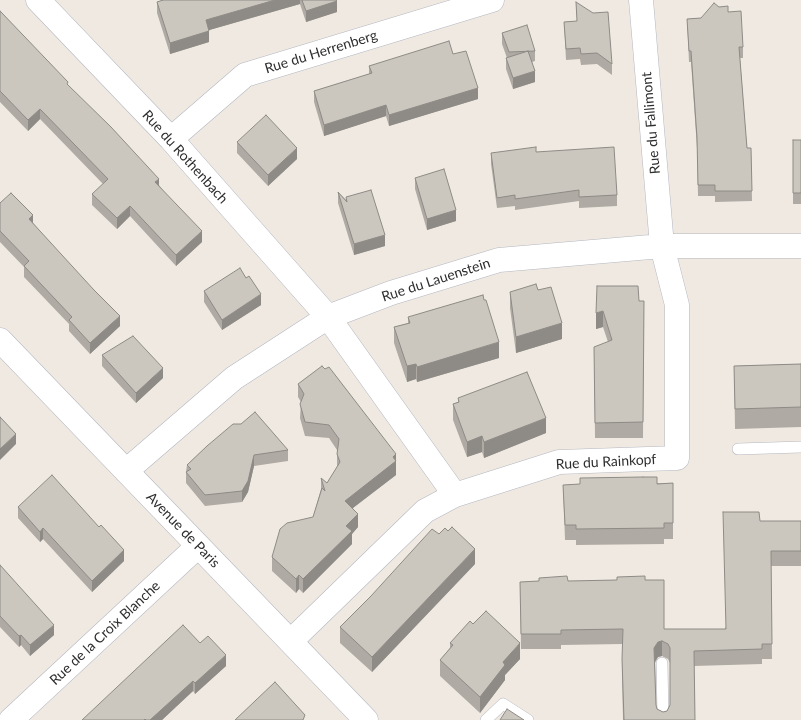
<!DOCTYPE html>
<style>
body{margin:0}
canvas{display:block;background:#efe9e1}
</style>
<canvas width="801" height="720"></canvas>
<script>
const ctx = document.querySelector('canvas').getContext('2d');
ctx.lineJoin = 'round';
function poly(rows) {
  const path = new Path2D();
  for (const r of rows) {
    path.moveTo(r[0], r[1]);
    for (let i = 2; i < r.length; i += 2) path.lineTo(r[i], r[i + 1]);
  }
  return path;
}
function trace(path, color, width, dash) {
  ctx.strokeStyle = color;
  ctx.lineWidth = width;
  ctx.lineCap = dash ? 'butt' : 'round';
  ctx.setLineDash(dash || []);
  ctx.stroke(path);
}
function fill(path, color) {
  ctx.fillStyle = color;
  ctx.fill(path, 'evenodd');
}
function write(font, color, halo, rows, align = 'center') {
  ctx.font = font + ' Lato,sans-serif';
  ctx.lineWidth = 4;
  ctx.setLineDash([]);
  ctx.textBaseline = 'middle';
  ctx.strokeStyle = halo;
  ctx.fillStyle = color;
  for (const [text, x, y, turn = 0] of rows) {
    ctx.save();
    ctx.translate(x, y);
    ctx.rotate((+turn || 0) * Math.PI / 180);
    ctx.textAlign = isNaN(turn) ? turn : align;
    if (halo) ctx.strokeText(text, 0, 0);
    ctx.fillText(text, 0, 0);
    ctx.restore();
  }
}
const lane = poly([
 [738,449,801,447],
 [662,663,663,720],
 [486,720,503,704,528,720]
]);
const street = poly([
 [38,0,171,139,328,317,455,495],
 [171,139,245,75,492,0],
 [0,340,366,720],
 [126,471,234,378,328,317,391,293,499,260,662,246,801,246],
 [291,641,425,511,455,495,559,462,677,458,677,305,662,246,641,0],
 [11,720,198,546]
]);
trace(lane, '#b4b7c1', 12);
trace(street, '#b4b7c1', 25);
trace(lane, '#fff', 11);
trace(street, '#fff', 24);
fill(poly([
 [163,0,336,0,337,12,306,22,300,4,209,30,209,42,170,54,157,13,157,2],
 [576,2,612,64,612,75,597,64,581,65,580,59,566,60,564,22,577,21],
 [719,7,728,12,743,47,743,58,740,58,747,148,751,148,752,201,715,202,715,196,698,196,697,148,691,62,689,62,687,19,701,18],
 [0,11,159,185,202,242,176,266,130,216,117,229,92,205,92,194,103,184,40,119,28,131,0,102],
 [502,33,535,51,535,61,532,62,535,82,513,89,506,69,506,58,507,58,502,44],
 [453,54,478,99,389,126,386,116,324,136,314,102,314,91,369,74,369,66],
 [793,140,801,140,801,204,793,204],
 [237,142,297,159,268,186,237,153],
 [536,152,617,195,617,206,579,208,579,201,515,210,515,206,497,208,491,164,491,153],
 [415,178,456,221,427,230,415,189],
 [338,192,346,200,346,197,385,246,354,255,338,203],
 [0,203,33,223,120,326,90,354,69,331,69,324,24,277,24,267,0,242],
 [538,290,562,339,516,353,510,308,510,292],
 [204,291,261,305,222,330,204,302],
 [639,301,644,301,643,438,595,438,594,347,608,342,603,327,596,329,596,313],
 [408,317,499,358,417,382,416,379,407,382,394,343,394,327,408,323],
 [102,355,163,378,136,403,102,366],
 [801,364,801,427,735,429,734,366],
 [298,384,396,468,396,475,353,508,358,527,352,534,352,544,303,593,299,589,296,593,272,571,272,557,313,517,321,489,321,478,327,483,337,467,337,450,329,438,305,436,300,418,301,402,298,397],
 [458,398,546,433,484,458,482,452,467,457,453,420,453,404,458,402],
 [207,446,288,450,288,461,254,466,248,492,242,502,205,506,186,483,186,472,187,465],
 [673,483,673,539,664,539,664,544,576,545,576,540,565,540,563,485],
 [18,507,124,561,92,592,43,539,40,542,18,518],
 [760,521,801,521,801,566,771,566,772,659,762,659,762,664,694,666,695,720,623,720,622,674,623,644,561,645,561,649,521,649,520,582,645,580,664,629,725,629],
 [662,656,668,659,670,663,670,705,667,711,663,712,657,709,656,705,655,663,658,657],
 [475,564,372,672,340,643,340,627],
 [0,565,54,635,30,656,21,645,19,647,0,627],
 [473,624,520,659,505,675,505,680,480,713,440,676,440,660,450,648,450,643],
 [200,643,226,666,195,694,193,691,162,720,82,720]
]), '#afaba4');
fill(poly([
 [275,0,300,0,300,4,206,31,206,20],
 [337,1,337,12,306,22,306,11],
 [209,31,209,42,170,54,170,43],
 [535,71,535,82,513,89,513,78],
 [478,88,478,99,389,126,389,115],
 [386,105,386,116,324,136,324,125],
 [40,109,40,119,28,131,28,120],
 [297,148,297,159,268,186,268,175],
 [159,179,159,189,155,182],
 [130,206,130,216,117,229,117,218],
 [456,210,456,221,427,230,427,219],
 [33,215,33,226,29,219],
 [202,231,202,242,176,266,176,255],
 [385,235,385,246,354,255,354,244],
 [261,294,261,305,222,330,222,320],
 [603,311,603,327,596,329,596,313],
 [120,316,120,326,90,354,90,343],
 [562,323,562,339,516,353,516,337],
 [499,342,499,358,417,382,417,367],
 [416,364,416,379,407,382,407,366],
 [163,368,163,378,136,403,136,393],
 [546,418,546,433,484,458,484,442],
 [16,434,16,444,0,460,0,449],
 [482,436,482,452,467,457,467,442],
 [396,454,396,475,345,514,345,501],
 [254,455,254,466,248,492,242,502,242,491],
 [358,514,358,527,352,534,352,544,303,593,303,579,346,526],
 [43,528,43,539,40,542,40,532],
 [475,549,475,564,372,672,372,657],
 [124,550,124,561,92,592,92,581],
 [299,575,299,589,296,593,296,579],
 [54,625,54,635,30,656,30,645],
 [21,635,21,645,19,647,19,636],
 [662,641,662,656,658,657,654,663,654,648,658,642],
 [520,643,520,659,505,675,505,680,480,713,480,697,503,662],
 [226,655,226,666,195,694,195,683],
 [193,681,193,691,162,720,150,720]
]), '#8e8b86');
const building = poly([
 [163,0,275,0,206,20,209,31,170,43,157,2,163,0],
 [302,0,336,0,337,1,306,11,302,0],
 [576,2,593,13,608,12,612,64,597,53,581,54,580,48,566,49,564,22,577,21,576,2],
 [714,3,719,7,728,6,728,12,741,11,743,47,739,47,747,148,751,148,752,191,715,191,715,185,698,185,697,138,691,51,689,51,687,19,701,18,714,3],
 [0,11,68,82,67,84,111,127,159,179,155,182,202,231,176,255,130,206,117,218,92,194,108,179,40,109,28,120,0,91,0,11],
 [527,25,535,51,509,52,502,33,527,25],
 [449,41,453,54,466,51,478,88,389,115,386,105,324,125,314,91,372,73,369,66,449,41],
 [528,51,535,71,513,78,506,58,528,51],
 [266,115,297,148,268,175,237,142,266,115],
 [793,140,801,140,801,193,793,193,793,140],
 [536,147,536,152,614,147,617,195,579,197,579,190,515,199,515,195,497,198,491,153,536,147],
 [444,169,456,210,427,219,415,178,444,169],
 [371,190,385,235,354,244,338,192,347,202,346,197,371,190],
 [11,193,33,215,29,219,94,290,120,316,90,343,69,320,72,317,24,266,29,261,0,231,0,203,11,193],
 [240,268,246,278,249,276,261,294,222,320,204,291,240,268],
 [536,284,538,290,551,287,562,323,516,337,510,292,536,284],
 [597,286,638,286,639,301,644,301,643,422,595,423,594,347,612,340,603,311,596,313,597,286],
 [483,295,484,300,486,300,499,342,417,367,416,364,407,366,394,327,410,323,408,317,483,295],
 [133,336,163,368,136,393,102,355,133,336],
 [801,364,801,407,735,409,734,366,801,364],
 [322,366,325,369,329,367,396,454,393,457,396,461,345,501,358,514,346,526,352,531,303,579,299,575,296,579,272,557,280,529,287,523,313,517,322,488,325,491,321,478,327,483,340,462,337,454,339,439,329,425,305,422,300,404,304,394,298,384,322,366],
 [527,372,546,418,484,442,482,436,467,442,453,404,459,402,458,398,527,372],
 [255,412,288,450,254,455,248,481,242,491,205,495,186,472,191,469,187,465,207,446,233,424,241,424,255,412],
 [0,417,16,434,0,449,0,417],
 [52,475,99,527,101,525,124,550,92,581,43,528,40,532,18,507,52,475],
 [643,477,657,477,657,484,673,483,673,523,664,523,664,528,576,529,576,525,565,525,563,485,580,484,580,478,643,477],
 [723,512,759,512,760,521,801,521,801,551,771,551,772,644,762,644,762,649,694,651,695,720,624,720,622,659,623,629,561,630,561,634,521,634,520,582,539,581,539,578,567,576,568,581,617,580,617,577,645,576,645,580,664,580,664,629,726,629,723,512],
 [662,641,668,644,670,648,670,705,667,711,663,712,657,709,656,705,654,648,658,642,662,641],
 [452,527,475,549,372,657,340,627,371,596,432,529,439,534,445,528,448,531,452,527],
 [0,565,54,625,30,645,21,635,19,636,0,616,0,565],
 [486,611,520,643,503,662,505,665,480,697,440,660,453,645,450,643,470,621,473,624,486,611],
 [183,625,200,643,208,636,226,655,195,683,193,681,150,720,146,720,145,719,144,720,82,720,183,625],
 [275,682,305,715,303,720,235,720,275,682],
 [507,709,524,720,500,720,507,709]
]);
fill(building, '#cbc7bf');
trace(building, '#8e8b86', 1);
write('14px', '#2e2e2e', '#fff', [
 ["Rue du Herrenberg",321,52,-17],
 ["Rue du Fallimont",651,123,-95],
 ["Rue du Rothenbach",185,157,48],
 ["Rue du Lauenstein",436,280,-18],
 ["Rue du Rainkopf",606,462,-3],
 ["Avenue de Paris",183,530,46],
 ["Rue de la Croix Blanche",105,633,-43]
]);
</script>
